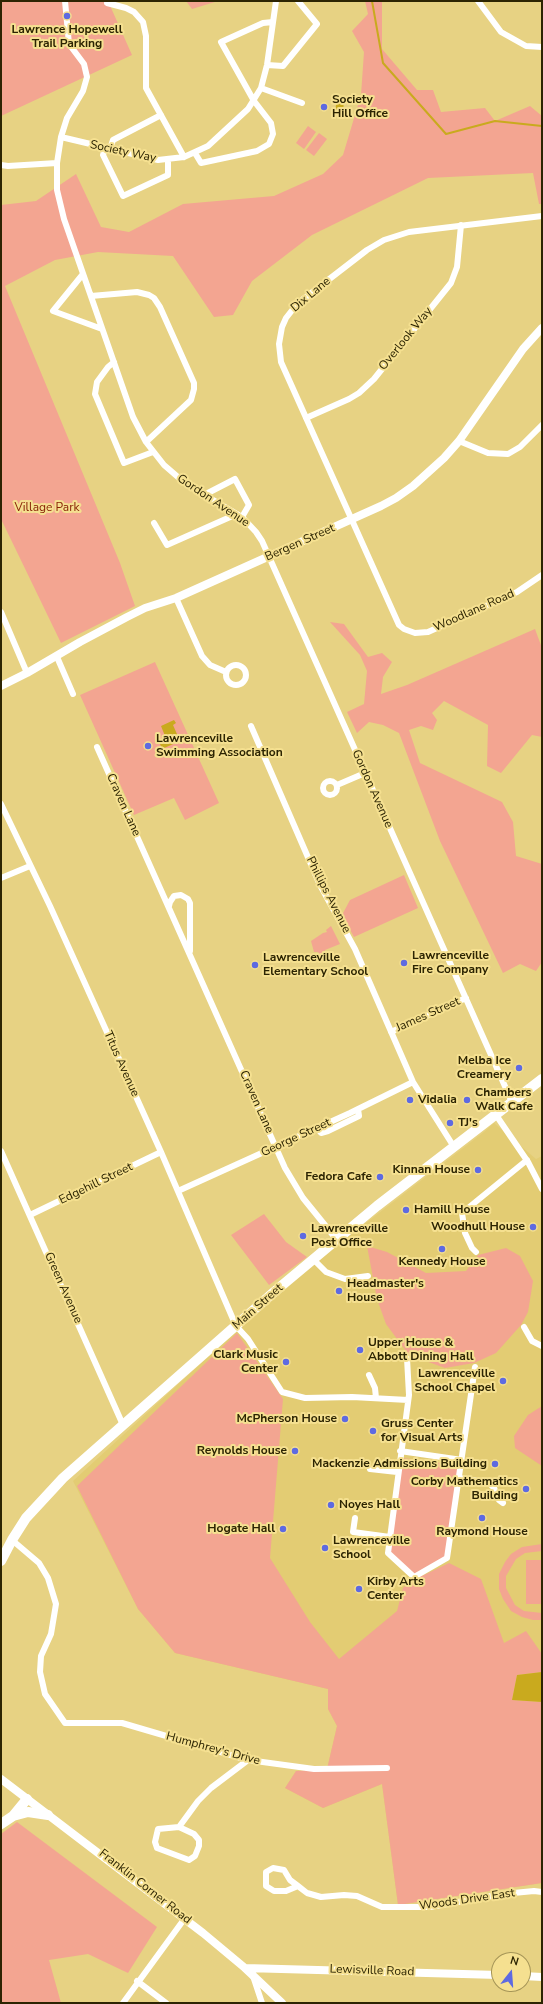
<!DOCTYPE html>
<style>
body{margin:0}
#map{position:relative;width:543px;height:2004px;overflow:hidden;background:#e7d283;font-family:"Nunito Sans",sans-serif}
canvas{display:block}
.frame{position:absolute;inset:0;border:2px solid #2c2402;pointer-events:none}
.north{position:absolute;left:491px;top:1952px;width:40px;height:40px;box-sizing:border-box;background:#f5e090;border:1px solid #a59557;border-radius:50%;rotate:17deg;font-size:11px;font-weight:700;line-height:16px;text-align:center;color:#2c2402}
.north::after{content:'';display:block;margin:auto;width:14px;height:18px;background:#5e6ae1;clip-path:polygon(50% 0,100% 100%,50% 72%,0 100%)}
</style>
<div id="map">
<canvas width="543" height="2004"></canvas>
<div class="frame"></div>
<div class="north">N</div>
</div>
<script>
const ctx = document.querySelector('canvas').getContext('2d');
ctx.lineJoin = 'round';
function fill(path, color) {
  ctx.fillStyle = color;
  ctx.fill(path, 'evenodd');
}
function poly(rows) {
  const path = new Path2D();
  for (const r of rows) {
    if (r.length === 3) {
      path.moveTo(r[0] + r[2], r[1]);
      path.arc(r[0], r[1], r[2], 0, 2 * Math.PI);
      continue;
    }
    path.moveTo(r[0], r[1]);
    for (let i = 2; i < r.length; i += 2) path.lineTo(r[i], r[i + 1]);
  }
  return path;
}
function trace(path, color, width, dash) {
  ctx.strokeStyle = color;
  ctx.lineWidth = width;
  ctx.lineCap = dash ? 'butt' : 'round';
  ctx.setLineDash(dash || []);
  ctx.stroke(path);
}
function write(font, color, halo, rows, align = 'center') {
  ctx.font = font + ' "Nunito Sans",sans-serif';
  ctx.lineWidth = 4;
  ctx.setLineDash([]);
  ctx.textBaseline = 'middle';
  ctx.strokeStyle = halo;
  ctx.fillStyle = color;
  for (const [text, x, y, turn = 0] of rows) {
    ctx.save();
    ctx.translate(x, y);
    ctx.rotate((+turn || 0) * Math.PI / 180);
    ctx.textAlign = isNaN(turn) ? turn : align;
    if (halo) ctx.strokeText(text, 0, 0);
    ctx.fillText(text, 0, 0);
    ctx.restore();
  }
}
fill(poly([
 [494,1123,536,1159,542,1156,542,1883,398,1905,382,1784,323,1808,285,1788,296,1771,327,1769,337,1726,328,1709,328,1689,175,1653,138,1609,73,1481,234,1333,340,1243,484,1132]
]), '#e3cc73');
fill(poly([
 [1,1,108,1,132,55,1,116],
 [186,1,218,1,192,9],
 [365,1,382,1,382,49,417,90,433,90,441,112,485,108,495,121,530,106,542,116,542,204,539,204,533,173,428,178,312,235,252,281,233,315,214,317,173,256,98,252,55,260,5,286,120,563,135,606,61,643,1,519,1,205,36,201,76,174,101,227,129,232,183,204,274,196,323,174,343,155,361,95,364,52,352,31,368,14],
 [308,126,316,132,304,149,296,143],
 [319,133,327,139,314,156,306,150],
 [330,622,344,624,368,657,382,653,392,662,383,677,381,694,407,685,535,629,542,648,542,737,532,735,501,773,487,766,488,725,444,701,432,713,437,720,433,730,421,726,409,730,420,763,502,802,513,822,516,856,542,864,542,962,536,971,520,964,503,973,440,841,399,733,383,725,369,722,357,733,347,712,364,704,367,671,360,655],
 [155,662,219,803,185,820,174,798,134,815,80,695],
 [404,875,418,908,354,937,342,915,350,900],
 [331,926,340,944,325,950,325,954,321,956,318,952,314,952,311,941,323,933,327,932,326,930],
 [264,1214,286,1242,307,1257,269,1285,231,1235],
 [367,1246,387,1252,426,1273,466,1271,478,1255,506,1248,520,1256,533,1281,528,1312,521,1325,496,1353,474,1363,445,1368,409,1355,386,1324,377,1299],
 [237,1333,283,1399,270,1558,310,1622,339,1659,397,1611,403,1588,414,1577,422,1576,449,1563,481,1579,504,1643,526,1631,542,1654,542,1672,517,1675,512,1700,542,1702,542,1883,398,1905,382,1784,323,1808,285,1788,296,1771,327,1769,337,1726,328,1709,328,1689,175,1653,138,1609,77,1486],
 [542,1406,542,1466,515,1448,514,1436,528,1415],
 [402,1458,459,1465,445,1557,414,1574,390,1552],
 [542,1544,542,1551,525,1553,516,1559,506,1576,506,1588,515,1605,524,1611,542,1613,542,1620,533,1620,522,1617,511,1611,503,1599,499,1589,499,1574,505,1562,511,1554,522,1547],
 [526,1560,542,1560,542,1604,526,1604],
 [17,1822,157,1927,128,1973,88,1954,49,1960,61,2003,1,2003,1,1834]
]), '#f3a591');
fill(poly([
 [341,96,344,98,343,114,335,113,337,97],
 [174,720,176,723,173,725,180,741,162,749,160,744,167,741,161,726],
 [542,1672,542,1702,512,1700,517,1675]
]), '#c9aa1e');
trace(poly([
 [372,1,383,63,446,134,495,121,542,126]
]), '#c9aa1e', 2);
trace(poly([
 [65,1,69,44,84,64,87,77,83,91,67,118,61,137,57,163,57,190,64,219,133,417,146,442,164,465,186,484,242,517,256,532,262,541,512,1102],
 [478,1,501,32,526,46,542,47],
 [107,3,126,8,134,12,143,22,146,36,146,88,184,157],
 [267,65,283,66,317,24,298,1],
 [261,88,302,103],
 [61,137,158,160,184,157,208,146,248,109,261,88,267,65,276,1],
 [105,148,103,155,123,196,168,175,168,160],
 [110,149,113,140,161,115],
 [195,153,201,163,257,151,269,144,273,134,271,123,254,101,221,42,263,23,273,22],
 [1,165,8,166,57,163],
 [542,216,409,232,384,240,367,250,297,304,286,318,282,327,279,344,281,362,399,625,404,629,415,633,428,632,517,592,542,575],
 [83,274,53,311,102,329],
 [91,296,137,292,149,295,154,298,160,307,194,383,194,389,191,400,146,442],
 [114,362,108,367,97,382,95,394,124,463,153,452],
 [306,418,349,399,359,393,374,379,451,283,457,267,461,225],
 [459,441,488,453,508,454,520,447,542,425],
 [204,495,235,479,249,505,242,517],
 [154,523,167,545,237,514],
 [176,598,202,656,210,665,226,672],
 [1,612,27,673],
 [57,657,73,694],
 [236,675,10],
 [251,726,320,885,355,949,413,1082,454,1147],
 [97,747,285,1168,303,1198,337,1240],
 [330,788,7],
 [337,785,365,773],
 [1,804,50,906,161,1152,236,1326,248,1339,282,1392,305,1398,352,1397,408,1400],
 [1,878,30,866],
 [169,906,170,902,174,896,181,895,188,899,190,903,190,951],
 [391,1032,466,998],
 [496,1115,528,1162,542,1189],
 [317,1128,321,1133,328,1131,359,1116,358,1109],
 [1,1151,123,1425],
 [178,1191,350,1113,413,1082],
 [30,1215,161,1152],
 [476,1252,472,1248,465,1233,462,1213,527,1160],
 [314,1260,326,1272,345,1279,368,1276],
 [524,1327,532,1341,542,1346],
 [407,1358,409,1395,388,1553,414,1577,447,1558,475,1367],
 [369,1375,375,1388,376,1398],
 [400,1451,462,1460],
 [370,1469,397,1472],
 [460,1478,489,1483,494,1488,499,1500,503,1503],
 [355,1518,353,1532,390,1537],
 [12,1540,39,1563,48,1578,56,1604,51,1634,41,1656,40,1672,45,1694,65,1723,122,1723,248,1760,314,1769,387,1768],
 [179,1827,194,1834,199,1840,199,1846,195,1856,189,1860,157,1848,155,1842,158,1829,179,1827,198,1801,211,1788,248,1760],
 [298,1886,286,1891,274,1891,266,1886,266,1872,273,1868,284,1870,290,1880,298,1886,307,1893,321,1897,344,1895,357,1896,382,1907,430,1907,503,1894,534,1891,542,1892],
 [253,1976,262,2003],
 [137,1981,166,2003],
 [123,2003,185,1918]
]), '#fff', 6);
trace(poly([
 [1,686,27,673,80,642,127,617,145,608,176,598,381,506,396,498,413,486,444,458,459,441,523,349,542,328],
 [1,1779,203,1933,245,1968,282,2003],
 [245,1968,499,1975],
 [523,1976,542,1977]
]), '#fff', 8);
trace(poly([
 [1,1561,12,1540,26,1518,63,1478,274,1292,377,1206,542,1079],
 [13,1816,28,1812,48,1815],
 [1,1824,13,1816,27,1799]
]), '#fff', 10);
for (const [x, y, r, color] of [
 [67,16,4,"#5e6ae1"],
 [324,107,4,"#5e6ae1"],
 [148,746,4,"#5e6ae1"],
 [404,963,4,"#5e6ae1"],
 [255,965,4,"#5e6ae1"],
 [519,1068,4,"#5e6ae1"],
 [410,1100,4,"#5e6ae1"],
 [467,1100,4,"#5e6ae1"],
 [450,1123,4,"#5e6ae1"],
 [478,1170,4,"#5e6ae1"],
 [380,1177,4,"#5e6ae1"],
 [406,1210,4,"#5e6ae1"],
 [533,1227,4,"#5e6ae1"],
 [303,1236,4,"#5e6ae1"],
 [442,1249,4,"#5e6ae1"],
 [339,1291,4,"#5e6ae1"],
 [360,1350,4,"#5e6ae1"],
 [286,1362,4,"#5e6ae1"],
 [503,1381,4,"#5e6ae1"],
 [345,1419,4,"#5e6ae1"],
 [373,1431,4,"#5e6ae1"],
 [295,1451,4,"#5e6ae1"],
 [495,1464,4,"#5e6ae1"],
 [526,1489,4,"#5e6ae1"],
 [331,1505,4,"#5e6ae1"],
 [482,1518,4,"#5e6ae1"],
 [283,1529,4,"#5e6ae1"],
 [325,1548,4,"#5e6ae1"],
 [359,1589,4,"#5e6ae1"]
]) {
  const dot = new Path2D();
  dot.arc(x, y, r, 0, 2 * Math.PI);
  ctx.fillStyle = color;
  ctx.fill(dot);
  trace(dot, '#f5e090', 1.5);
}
write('bold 12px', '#2c2402', '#f5e090', [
 ["Lawrence Hopewell",67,30,"center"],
 ["Trail Parking",67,44,"center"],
 ["Society",332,100],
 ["Hill Office",332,114],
 ["Lawrenceville",156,739],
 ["Swimming Association",156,753],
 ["Lawrenceville",412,956],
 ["Fire Company",412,970],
 ["Lawrenceville",263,958],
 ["Elementary School",263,972],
 ["Melba Ice",511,1061,"right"],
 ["Creamery",511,1075,"right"],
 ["Chambers",475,1093],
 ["Walk Cafe",475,1107],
 ["Vidalia",418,1100],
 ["TJ's",458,1123],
 ["Kinnan House",470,1170,"right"],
 ["Fedora Cafe",372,1177,"right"],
 ["Hamill House",414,1210],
 ["Woodhull House",525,1227,"right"],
 ["Lawrenceville",311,1229],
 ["Post Office",311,1243],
 ["Kennedy House",442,1262,"center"],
 ["Headmaster's",347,1284],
 ["House",347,1298],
 ["Upper House &",368,1343],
 ["Abbott Dining Hall",368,1357],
 ["Clark Music",278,1355,"right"],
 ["Center",278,1369,"right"],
 ["Lawrenceville",495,1374,"right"],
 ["School Chapel",495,1388,"right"],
 ["McPherson House",337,1419,"right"],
 ["Gruss Center",381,1424],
 ["for Visual Arts",381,1438],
 ["Reynolds House",287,1451,"right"],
 ["Mackenzie Admissions Building",487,1464,"right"],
 ["Corby Mathematics",518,1482,"right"],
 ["Building",518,1496,"right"],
 ["Noyes Hall",339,1505],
 ["Hogate Hall",275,1529,"right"],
 ["Raymond House",482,1532,"center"],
 ["Lawrenceville",333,1541],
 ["School",333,1555],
 ["Kirby Arts",367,1582],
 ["Center",367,1596]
], 'left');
write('12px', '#2c2402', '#f5e090', [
 ["Society Way",123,152,12],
 ["Dix Lane",311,295,-40],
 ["Overlook Way",406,339,-51],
 ["Gordon Avenue",213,501,34],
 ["Bergen Street",300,543,-24],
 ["Woodlane Road",474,611,-24],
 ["Gordon Avenue",372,789,66],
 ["Craven Lane",123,805,66],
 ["Phillips Avenue",328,895,63],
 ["James Street",428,1015,-24],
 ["Titus Avenue",121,1064,66],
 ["Craven Lane",256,1102,66],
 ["George Street",296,1138,-25],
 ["Edgehill Street",96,1184,-26],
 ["Green Avenue",63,1288,66],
 ["Main Street",258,1307,-41],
 ["Humphrey's Drive",213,1749,15],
 ["Franklin Corner Road",145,1887,38],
 ["Woods Drive East",467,1900,-8],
 ["Lewisville Road",372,1971,2]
]);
write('12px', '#892306', '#f5e090', [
 ["Village Park",47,508]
]);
</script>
